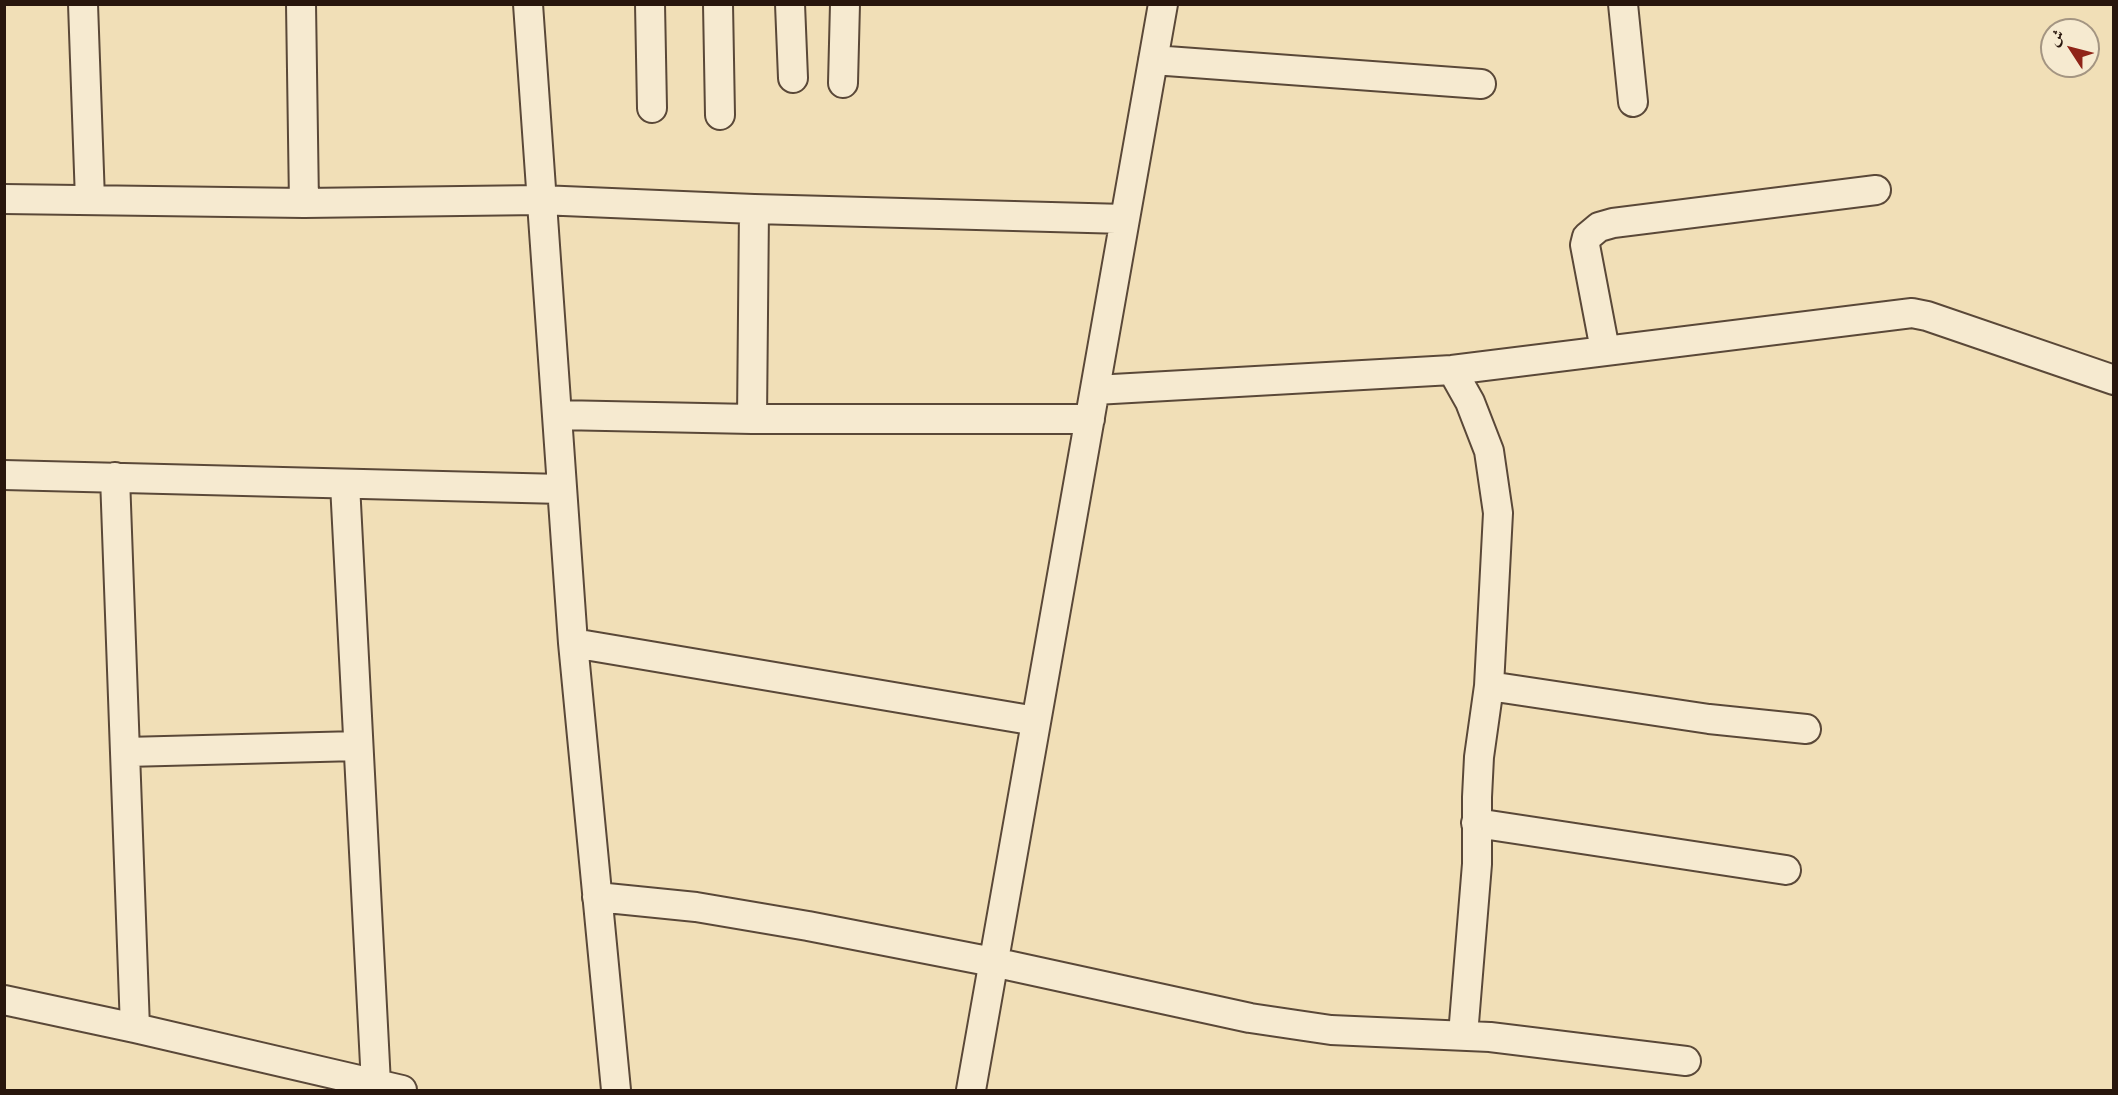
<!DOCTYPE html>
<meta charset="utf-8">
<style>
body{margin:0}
#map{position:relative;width:2118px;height:1095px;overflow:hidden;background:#f1dfb7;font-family:"IM FELL English",Amiri,serif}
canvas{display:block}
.frame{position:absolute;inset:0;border:6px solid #28160d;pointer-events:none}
.north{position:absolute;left:2040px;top:18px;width:60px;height:60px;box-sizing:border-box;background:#f6ead0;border:2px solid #a49582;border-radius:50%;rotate:306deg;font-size:16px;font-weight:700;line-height:24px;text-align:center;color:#28160d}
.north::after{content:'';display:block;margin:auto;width:21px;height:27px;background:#8f2418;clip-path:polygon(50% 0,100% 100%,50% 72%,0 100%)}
</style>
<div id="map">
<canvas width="2118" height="1095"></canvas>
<div class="frame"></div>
<div class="north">ش</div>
</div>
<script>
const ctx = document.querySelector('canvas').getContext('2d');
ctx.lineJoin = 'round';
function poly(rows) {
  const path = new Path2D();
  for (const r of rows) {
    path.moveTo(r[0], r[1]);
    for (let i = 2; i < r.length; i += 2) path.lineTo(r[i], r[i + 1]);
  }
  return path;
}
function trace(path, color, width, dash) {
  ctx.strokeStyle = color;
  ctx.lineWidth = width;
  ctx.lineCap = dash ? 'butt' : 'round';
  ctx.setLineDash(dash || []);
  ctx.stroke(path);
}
const minor = poly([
 [83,4,90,200],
 [301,4,304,203],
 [528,4,573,643,616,1090],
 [650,4,652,108],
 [718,4,720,115],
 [790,4,793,78],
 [1623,4,1633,102],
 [1153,60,1481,84],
 [843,83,845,4],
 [4,199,304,203,540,200,754,209,1125,219],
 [1605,350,1585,245,1587,237,1599,227,1613,223,1876,190],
 [1452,370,1470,402,1489,451,1498,513,1489,686,1479,757,1477,797,1477,864,1463,1035],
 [1095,390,1452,370,1912,313,1927,316,2114,380],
 [557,415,752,419,1090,419],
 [752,419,754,209],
 [4,475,562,489],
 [115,477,135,1028],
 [345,484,376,1084],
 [573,643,1036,721],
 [1489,686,1709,719,1806,729],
 [126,752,358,746],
 [1476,823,1786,870],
 [597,897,696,907,808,926,993,962,1250,1018,1331,1030,1490,1037,1686,1061],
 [4,1000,135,1028,402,1090],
 [971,1090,1163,4]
]);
trace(minor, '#5a4838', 32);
trace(minor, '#f6ead0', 28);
</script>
